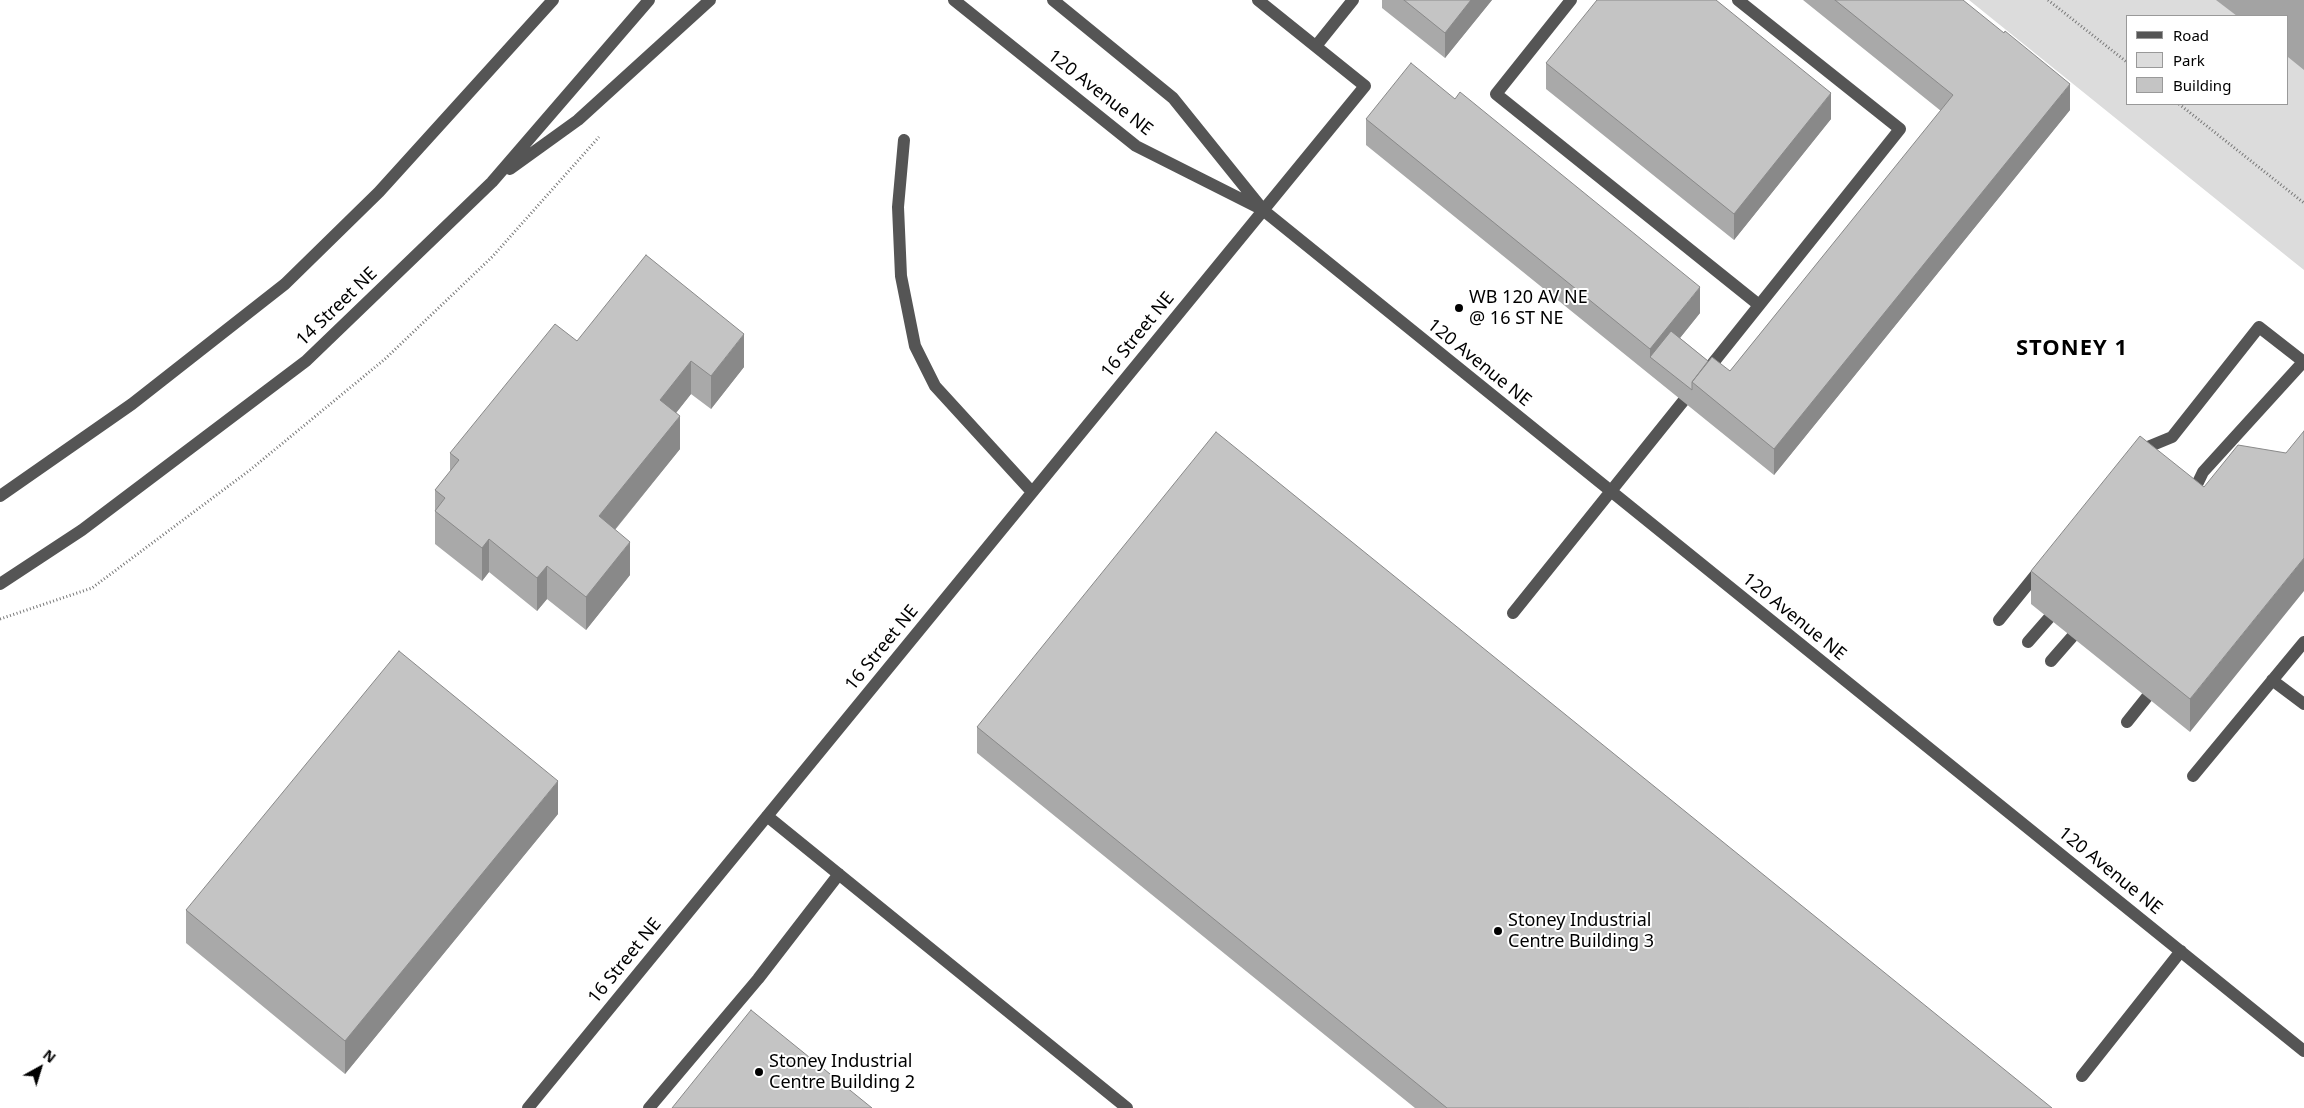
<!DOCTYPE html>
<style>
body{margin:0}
#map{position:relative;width:2304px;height:1108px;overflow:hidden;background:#fff;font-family:"Noto Sans",sans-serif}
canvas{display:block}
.legend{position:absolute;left:2126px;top:15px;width:162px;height:90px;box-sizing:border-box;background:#fff;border:1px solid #999;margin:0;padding:6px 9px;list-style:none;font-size:15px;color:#000}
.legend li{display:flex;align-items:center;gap:10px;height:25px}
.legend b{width:25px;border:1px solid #999}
.north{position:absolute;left:15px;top:1043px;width:50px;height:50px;-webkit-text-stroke:4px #fff;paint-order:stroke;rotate:39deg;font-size:14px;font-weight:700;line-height:20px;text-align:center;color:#000}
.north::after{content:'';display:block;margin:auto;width:18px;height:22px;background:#000;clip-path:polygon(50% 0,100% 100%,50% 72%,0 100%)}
</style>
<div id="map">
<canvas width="2304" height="1108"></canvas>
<ul class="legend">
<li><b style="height:6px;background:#555"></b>Road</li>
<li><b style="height:14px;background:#dcdcdc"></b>Park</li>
<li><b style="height:14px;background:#c4c4c4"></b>Building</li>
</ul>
<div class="north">N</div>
</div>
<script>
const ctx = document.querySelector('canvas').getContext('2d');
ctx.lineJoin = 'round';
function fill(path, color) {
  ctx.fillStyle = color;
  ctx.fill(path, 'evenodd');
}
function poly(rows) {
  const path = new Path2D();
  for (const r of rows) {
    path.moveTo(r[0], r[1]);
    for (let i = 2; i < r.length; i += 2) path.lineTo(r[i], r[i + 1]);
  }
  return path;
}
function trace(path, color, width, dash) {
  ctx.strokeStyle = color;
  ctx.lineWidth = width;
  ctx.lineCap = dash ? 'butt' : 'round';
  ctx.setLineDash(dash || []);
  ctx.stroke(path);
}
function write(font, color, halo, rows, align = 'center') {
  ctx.font = font + ' "Noto Sans",sans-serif';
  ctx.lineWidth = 4;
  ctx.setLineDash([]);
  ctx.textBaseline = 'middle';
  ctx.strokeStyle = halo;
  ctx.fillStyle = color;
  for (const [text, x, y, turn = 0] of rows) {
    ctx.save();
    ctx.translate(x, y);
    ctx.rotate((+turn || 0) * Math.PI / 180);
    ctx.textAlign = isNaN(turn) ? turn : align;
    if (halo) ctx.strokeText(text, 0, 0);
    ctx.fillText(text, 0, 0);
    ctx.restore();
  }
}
fill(poly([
 [1969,0,2304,0,2304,270,2289,258],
 [2128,16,2288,16,2288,104,2128,104]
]), '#dcdcdc');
fill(poly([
 [2216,0,2304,0,2304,70,2288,57,2288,16,2237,16]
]), '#a3a3a3');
trace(poly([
 [2048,0,2128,63],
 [2179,104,2304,203],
 [0,619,92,588,250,470,385,359,493,256,599,137]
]), '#777', 3, [1, 2.5]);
trace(poly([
 [954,0,1136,146,1263,210,2304,1051],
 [1053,0,1173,98,1260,206],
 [1571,0,1496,94,1759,305],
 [1316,46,1353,0],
 [904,140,898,207,901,276,915,346,935,386,1032,492],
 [510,169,578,120,710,0],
 [1705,373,1900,129,1738,0],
 [2138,451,2172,437,2259,327,2304,362],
 [0,496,132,404,285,284,379,192,553,0],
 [2191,497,2203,472,2304,361],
 [0,584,82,530,306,361,492,182,649,0],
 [1513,613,1693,389],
 [1999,620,2042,567],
 [2028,642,2049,618],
 [2051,661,2072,637],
 [2272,680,2304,704],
 [2127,722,2147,697],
 [2193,776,2304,642],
 [767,816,1127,1108],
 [2082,1076,2181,951],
 [528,1108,1365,86,1258,0],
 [649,1108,758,979,839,874]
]), '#555', 12);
fill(poly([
 [1382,0,1492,0,1445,58,1382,8],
 [1803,0,1963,0,2070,110,1774,475,1366,145,1366,119,1700,313,1680,338,1708,361,1730,371,1941,111],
 [1546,63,1831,119,1734,240,1546,89],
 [577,341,744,367,711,409,691,394,676,413,680,449,615,530,630,575,586,630,547,599,537,611,489,572,482,581,435,544,435,490,450,472,450,453],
 [2204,487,2190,732,2031,604,2031,571],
 [977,727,2052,1108,1415,1108,977,753],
 [558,814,345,1074,186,943,186,910]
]), '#a9a9a9');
fill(poly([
 [1471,0,1492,0,1445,58,1445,33],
 [2070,84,2070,110,1774,475,1774,449],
 [1831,93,1831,119,1734,240,1734,214],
 [1700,287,1700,313,1659,364,1650,357,1650,349],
 [744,334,744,367,711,409,711,376],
 [691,361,691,394,660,433,660,400],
 [680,416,680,449,599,549,599,516],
 [489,539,489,572,482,581,482,548],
 [630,542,630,575,586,630,586,597],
 [2304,558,2304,591,2190,732,2190,699],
 [547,566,547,599,537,611,537,578],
 [558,781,558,814,345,1074,345,1041]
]), '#898989');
const building = poly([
 [1404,0,1471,0,1445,33,1404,0],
 [1597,0,1716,0,1831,93,1734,214,1546,63,1597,0],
 [1835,0,1963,0,2004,33,2005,31,2070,84,1774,449,1692,382,1712,357,1730,371,1953,95,1835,0],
 [1411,63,1455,99,1460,92,1700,287,1650,349,1366,119,1411,63],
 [646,255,744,334,711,376,691,361,660,400,680,416,599,516,630,542,586,597,547,566,537,578,489,539,482,548,435,511,445,498,435,490,459,460,450,453,555,324,577,341,646,255],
 [1671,331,1708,361,1692,382,1692,390,1650,357,1671,331],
 [2304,431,2304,558,2190,699,2031,571,2140,436,2204,487,2238,445,2286,453,2304,431],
 [1216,432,2052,1108,1447,1108,977,727,1216,432],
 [399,651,558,781,345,1041,186,910,399,651],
 [751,1010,872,1108,672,1108,751,1010]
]);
fill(building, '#c4c4c4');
trace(building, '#898989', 1);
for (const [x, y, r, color] of [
 [1459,308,5,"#000"],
 [1498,931,5,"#000"],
 [759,1072,5,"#000"]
]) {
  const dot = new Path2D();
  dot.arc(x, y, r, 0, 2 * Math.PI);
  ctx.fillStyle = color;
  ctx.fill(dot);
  trace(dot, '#fff', 2);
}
write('18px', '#000', '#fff', [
 ["120 Avenue NE",1100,93,38],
 ["14 Street NE",337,307,-44],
 ["16 Street NE",1138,335,-51],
 ["120 Avenue NE",1479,363,39],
 ["120 Avenue NE",1794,617,39],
 ["16 Street NE",882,648,-51],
 ["120 Avenue NE",2110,871,39],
 ["16 Street NE",625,961,-51]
]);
write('18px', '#000', '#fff', [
 ["WB 120 AV NE",1469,298],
 ["@ 16 ST NE",1469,319],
 ["Stoney Industrial",1508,921],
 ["Centre Building 3",1508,942],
 ["Stoney Industrial",769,1062],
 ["Centre Building 2",769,1083]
], 'left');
ctx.letterSpacing = '1px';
write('bold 22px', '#000', '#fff', [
 ["STONEY 1",2072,349]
]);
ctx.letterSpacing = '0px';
</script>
